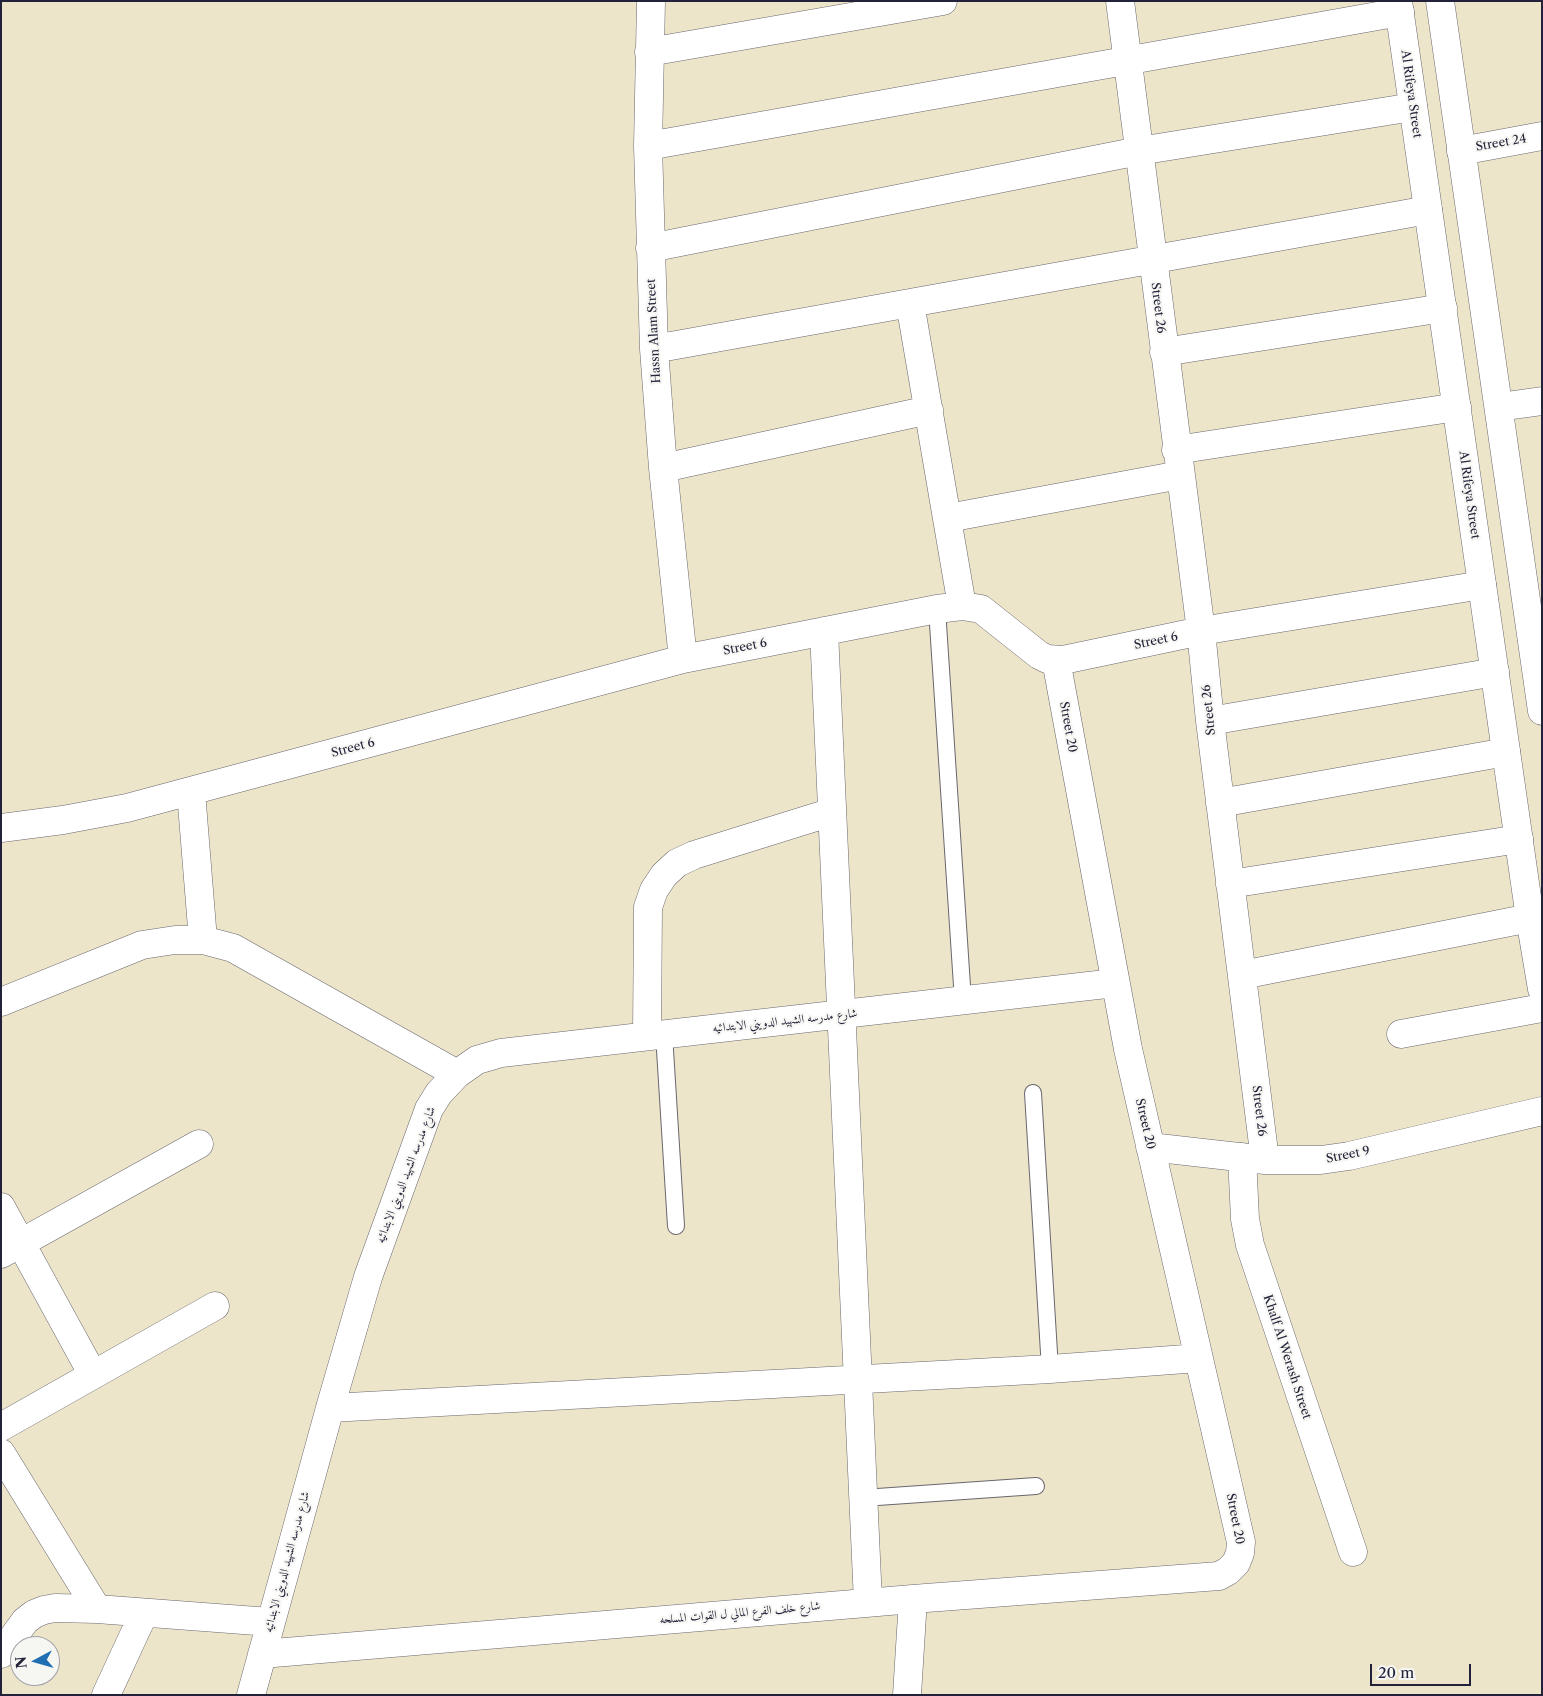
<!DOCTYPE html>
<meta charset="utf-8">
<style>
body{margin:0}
#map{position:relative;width:1543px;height:1696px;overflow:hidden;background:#ede5ca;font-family:"Libre Caslon Text",serif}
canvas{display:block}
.frame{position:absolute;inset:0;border:2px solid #22223b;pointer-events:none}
.north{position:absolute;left:10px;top:1636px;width:50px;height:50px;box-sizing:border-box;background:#f6f6f2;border:1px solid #a1a1a9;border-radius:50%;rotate:264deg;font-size:14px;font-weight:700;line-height:20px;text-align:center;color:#22223b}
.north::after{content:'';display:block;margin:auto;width:18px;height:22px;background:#1f6fb2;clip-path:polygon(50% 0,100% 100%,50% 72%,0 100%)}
.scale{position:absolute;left:1370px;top:1664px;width:101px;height:22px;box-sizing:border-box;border:2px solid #22223b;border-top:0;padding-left:6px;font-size:15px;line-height:18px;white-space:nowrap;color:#22223b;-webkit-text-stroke:4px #f6f6f2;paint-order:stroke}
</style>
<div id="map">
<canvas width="1543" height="1696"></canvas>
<div class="frame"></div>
<div class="north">N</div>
<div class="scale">20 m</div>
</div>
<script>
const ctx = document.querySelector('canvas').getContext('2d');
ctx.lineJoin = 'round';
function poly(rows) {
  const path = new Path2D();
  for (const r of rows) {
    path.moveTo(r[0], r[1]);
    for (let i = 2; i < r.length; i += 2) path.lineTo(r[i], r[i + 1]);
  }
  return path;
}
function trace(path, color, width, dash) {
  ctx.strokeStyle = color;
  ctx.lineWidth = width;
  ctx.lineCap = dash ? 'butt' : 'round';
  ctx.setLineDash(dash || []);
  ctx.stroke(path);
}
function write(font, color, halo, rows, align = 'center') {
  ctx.font = font + ' "Libre Caslon Text",Amiri,serif';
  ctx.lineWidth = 4;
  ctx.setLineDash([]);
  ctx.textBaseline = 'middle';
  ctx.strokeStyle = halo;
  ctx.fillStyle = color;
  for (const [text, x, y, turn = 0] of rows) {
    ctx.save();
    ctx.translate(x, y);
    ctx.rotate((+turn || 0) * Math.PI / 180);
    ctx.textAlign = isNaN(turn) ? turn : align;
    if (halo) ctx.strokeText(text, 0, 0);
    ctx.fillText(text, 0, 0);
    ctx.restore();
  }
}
const service = poly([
 [937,609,963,1001],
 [664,1034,676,1226],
 [1033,1093,1050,1369],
 [863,1498,1036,1486]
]);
const minor = poly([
 [651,1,648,146,654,349,663,468,683,659],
 [1120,1,1201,631,1210,721,1265,1160],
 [649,52,943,1],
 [648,146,1400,12],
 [1461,151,1542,136],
 [650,248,1139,151,1413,107],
 [910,303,962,606],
 [654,349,1428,210],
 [1164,352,1443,308],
 [1499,407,1542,401],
 [1176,450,1457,407],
 [663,468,929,410],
 [948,518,1180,475],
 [824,631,868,1602],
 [1210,721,1495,672],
 [191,792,203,940],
 [1220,803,1506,752],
 [1,828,63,820,127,808,683,659,937,609,962,606,981,609,1039,655,1047,659,1063,660,1201,631,1482,585],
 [1230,884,1519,839],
 [1242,975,1530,918],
 [1,1002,142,945,175,940,203,940,233,948,457,1074],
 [1401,1034,1542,1008],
 [647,1036,648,907,654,890,664,875,677,863,694,855,832,812],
 [1150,1147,1265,1160,1321,1160,1349,1156,1542,1111],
 [1242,1157,1245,1219,1250,1245,1353,1552],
 [1,1207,93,1375],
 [1,1254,199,1144],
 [330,1408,1050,1369,1199,1358],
 [1,1427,215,1306],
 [1,1453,97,1609],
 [1,1654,25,1621,34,1614,44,1610,55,1608,97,1609,270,1622],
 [262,1654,913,1599,1219,1576,1228,1571,1236,1563,1240,1553,1241,1542,1128,1049,1056,660],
 [106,1695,144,1613],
 [251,1695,330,1408,368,1277,429,1109,439,1093,457,1074,477,1060,501,1053,1115,983],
 [907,1695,913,1599]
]);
const tertiary = poly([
 [1398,1,1530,918,1542,989],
 [1440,1,1542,711]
]);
trace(service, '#69666d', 18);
trace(minor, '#69666d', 29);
trace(tertiary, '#69666d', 29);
trace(service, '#fff', 16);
trace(minor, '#fff', 28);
trace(tertiary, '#fff', 28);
write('12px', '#22223b', '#f6f6f2', [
 ["Al Rifeya Street",1411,94,82],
 ["Street 24",1501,143,-10],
 ["Street 26",1158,308,83],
 ["Hassn Alam Street",654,331,-93],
 ["Al Rifeya Street",1469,495,82],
 ["Street 6",1156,641,-12],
 ["Street 6",745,647,-11],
 ["Street 26",1209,710,-96],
 ["Street 20",1068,727,80],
 ["Street 6",353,748,-15],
 ["شارع مدرسه الشهيد الدويني الابتدائيه",785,1021,-6],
 ["Street 26",1259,1111,83],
 ["Street 20",1145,1124,77],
 ["Street 9",1348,1155,-11],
 ["شارع مدرسه الشهيد الدويني الابتدائيه",406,1175,-69],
 ["Khalf Al Werash Street",1287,1357,72],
 ["Street 20",1235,1519,79],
 ["شارع مدرسه الشهيد الدويني الابتدائيه",287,1562,-75],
 ["شارع خلف الفرع المالي ل القوات المسلحه",740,1613,-5]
]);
</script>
